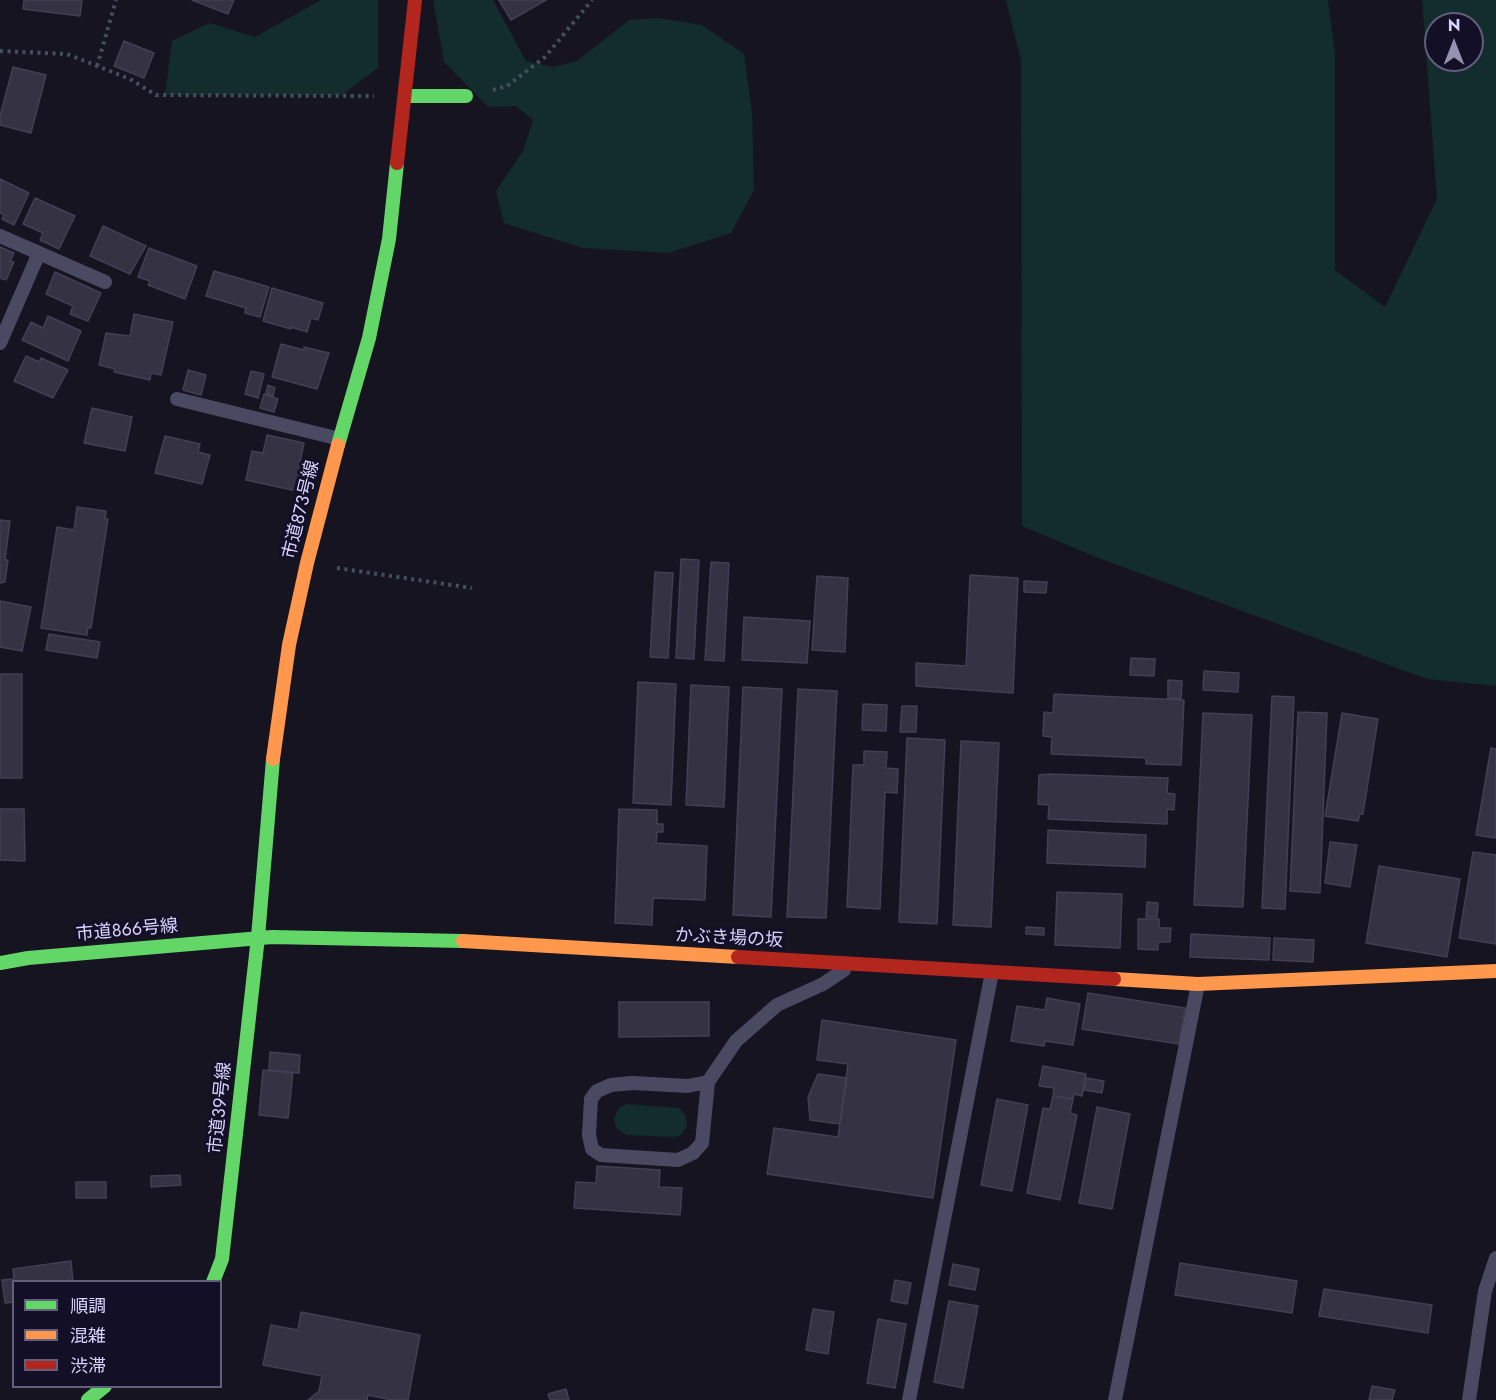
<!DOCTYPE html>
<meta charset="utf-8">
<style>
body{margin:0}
#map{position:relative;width:1496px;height:1400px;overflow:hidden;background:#161421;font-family:Jost,"Noto Sans JP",sans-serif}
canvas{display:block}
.legend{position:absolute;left:12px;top:1280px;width:210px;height:108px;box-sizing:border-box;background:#130f26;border:2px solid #625e7d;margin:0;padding:8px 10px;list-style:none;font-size:18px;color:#d9d4ff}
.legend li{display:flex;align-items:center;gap:12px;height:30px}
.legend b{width:30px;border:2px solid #625e7d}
.north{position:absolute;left:1424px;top:12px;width:60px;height:60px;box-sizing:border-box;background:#130f26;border:2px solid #625e7d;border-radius:50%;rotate:0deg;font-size:16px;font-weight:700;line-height:24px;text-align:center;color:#d9d4ff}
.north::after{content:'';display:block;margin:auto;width:21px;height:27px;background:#9591b1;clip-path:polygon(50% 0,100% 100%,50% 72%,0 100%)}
</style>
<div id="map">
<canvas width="1496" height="1400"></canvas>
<ul class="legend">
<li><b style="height:8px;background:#63d668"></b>順調</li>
<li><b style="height:8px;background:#ff974d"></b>混雑</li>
<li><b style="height:8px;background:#b3261e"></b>渋滞</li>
</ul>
<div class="north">N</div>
</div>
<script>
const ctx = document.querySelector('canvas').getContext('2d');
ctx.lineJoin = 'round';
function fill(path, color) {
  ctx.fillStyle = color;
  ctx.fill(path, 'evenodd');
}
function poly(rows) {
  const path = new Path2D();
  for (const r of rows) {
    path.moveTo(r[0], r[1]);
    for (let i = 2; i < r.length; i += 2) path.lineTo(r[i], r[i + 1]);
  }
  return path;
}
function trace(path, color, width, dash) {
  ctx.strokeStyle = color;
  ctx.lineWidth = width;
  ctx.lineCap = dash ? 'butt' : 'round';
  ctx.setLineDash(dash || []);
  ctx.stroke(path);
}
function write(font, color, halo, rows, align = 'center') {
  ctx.font = font + ' Jost,"Noto Sans JP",sans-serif';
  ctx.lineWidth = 6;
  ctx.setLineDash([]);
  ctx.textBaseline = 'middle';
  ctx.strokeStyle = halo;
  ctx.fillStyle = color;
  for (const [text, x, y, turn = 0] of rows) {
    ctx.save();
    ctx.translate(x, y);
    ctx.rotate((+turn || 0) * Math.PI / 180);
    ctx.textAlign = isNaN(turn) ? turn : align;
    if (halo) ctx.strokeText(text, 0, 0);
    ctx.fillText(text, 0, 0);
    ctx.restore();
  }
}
fill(poly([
 [321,0,378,0,378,68,342,95,165,95,172,41,209,23,255,37],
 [433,0,493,0,526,61,553,67,577,61,629,20,657,18,702,25,744,54,752,112,754,190,731,233,668,253,582,248,504,223,496,191,523,151,533,120,516,106,488,107,444,62],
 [1006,0,1328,0,1335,54,1335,270,1385,307,1437,199,1422,0,1496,0,1496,686,1427,679,1096,557,1022,526,1021,60],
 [1436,24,1472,24,1472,60,1436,60],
 [627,1104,679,1108,686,1116,687,1126,681,1135,675,1137,626,1135,616,1128,614,1119,619,1108]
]), '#132c2d');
const building = poly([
 [24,0,82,0,80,16,23,9,24,0],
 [192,0,234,0,228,14,192,0],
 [499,0,546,0,511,20,499,0],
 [124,41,154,53,144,78,114,66,124,41],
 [13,67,46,75,31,133,0,125,0,116,13,67],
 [0,179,29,193,14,225,2,219,4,215,0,213,0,179],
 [35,198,75,216,59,249,40,240,43,233,23,224,35,198],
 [103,226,146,246,130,274,90,256,103,226],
 [0,247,14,253,10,261,14,262,6,280,0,278,0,247],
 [149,248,197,266,185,299,148,285,150,281,138,277,149,248],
 [214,271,269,287,260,317,245,313,246,308,206,296,214,271],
 [55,272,101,293,88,321,70,314,73,306,46,294,55,272],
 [272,288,323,303,318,320,311,318,307,332,291,327,291,329,263,321,272,288],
 [134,314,173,322,161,375,151,373,150,380,114,372,115,369,99,365,106,333,130,336,134,314],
 [48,316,81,331,68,361,22,340,31,322,43,328,48,316],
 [281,344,304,350,304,347,329,353,317,389,272,377,281,344],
 [26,356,39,362,41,358,68,370,53,398,14,381,26,356],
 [188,370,206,375,201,395,183,390,188,370],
 [251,371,264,374,258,398,245,394,251,371],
 [268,385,275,388,273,396,266,393,268,385],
 [264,394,278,399,274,412,260,408,264,394],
 [92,408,132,417,125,451,84,443,92,408],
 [267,435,304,443,300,461,304,462,297,491,246,480,252,451,263,453,267,435],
 [165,436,200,444,198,452,210,455,202,484,155,473,165,436],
 [77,507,106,511,105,519,108,519,91,628,88,627,87,635,41,628,57,527,74,530,77,507],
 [0,520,10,521,5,560,8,560,5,582,0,583,0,520],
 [681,559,699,560,694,659,676,658,681,559],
 [711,562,729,563,724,661,705,660,711,562],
 [655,572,673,573,668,658,650,657,655,572],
 [970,575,1018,578,1013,693,916,686,916,663,966,666,970,575],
 [817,576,848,578,845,652,812,650,817,576],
 [1024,581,1047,582,1046,593,1024,592,1024,581],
 [0,601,31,607,22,651,0,647,0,601],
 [744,617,810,621,807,663,742,660,744,617],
 [49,634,100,642,97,658,46,650,49,634],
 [1131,658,1155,659,1154,676,1130,675,1131,658],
 [1204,671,1239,673,1238,692,1203,690,1204,671],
 [0,674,22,674,22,778,0,778,0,674],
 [1168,680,1182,681,1181,699,1168,698,1168,680],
 [638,682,676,684,671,805,633,803,638,682],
 [691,685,729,687,724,807,686,805,691,685],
 [743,687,782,689,771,917,733,915,743,687],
 [798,689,837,691,826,918,787,917,798,689],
 [1054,694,1184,700,1181,765,1146,764,1146,758,1051,754,1052,737,1043,736,1044,712,1053,713,1054,694],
 [1272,696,1294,697,1285,909,1262,908,1272,696],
 [863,704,887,705,886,731,862,730,863,704],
 [902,706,917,706,916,732,900,732,902,706],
 [1298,712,1327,713,1320,893,1290,891,1298,712],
 [1203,713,1252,715,1243,907,1194,905,1203,713],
 [1342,713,1378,719,1363,814,1360,814,1358,821,1325,816,1342,713],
 [907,738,945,740,937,924,899,922,907,738],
 [961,741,999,743,991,927,953,925,961,741],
 [1491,748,1496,749,1496,838,1476,835,1491,748],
 [864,751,887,752,886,768,898,769,897,793,885,792,880,909,847,907,853,765,864,765,864,751],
 [1050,774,1168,778,1167,793,1175,794,1174,810,1167,809,1167,824,1048,819,1049,805,1038,804,1039,775,1050,774],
 [0,809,24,809,25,861,0,860,0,809],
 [619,809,657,810,657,824,663,824,663,832,657,832,656,843,707,846,705,900,653,898,652,925,615,923,619,809],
 [1048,830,1146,835,1145,867,1047,863,1048,830],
 [1330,842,1357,845,1350,887,1325,883,1330,842],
 [1473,852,1496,855,1496,944,1459,938,1473,852],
 [1379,866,1460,879,1447,957,1366,943,1379,866],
 [1057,892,1122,894,1120,948,1055,945,1057,892],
 [1147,902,1158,903,1157,917,1146,917,1147,902],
 [1138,919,1159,919,1159,928,1171,928,1170,942,1158,942,1158,950,1138,949,1138,919],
 [1026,927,1044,928,1044,935,1026,934,1026,927],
 [1191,934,1270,938,1269,960,1190,957,1191,934],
 [1274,938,1314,940,1313,962,1273,960,1274,938],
 [1088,993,1185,1008,1179,1044,1082,1029,1088,993],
 [1047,998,1080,1004,1073,1045,1045,1041,1044,1046,1011,1041,1017,1006,1045,1010,1047,998],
 [619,1002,709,1002,709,1036,619,1037,619,1002],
 [822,1020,956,1040,933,1198,767,1174,774,1128,838,1137,848,1064,817,1060,822,1020],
 [270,1052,300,1055,299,1073,269,1070,270,1052],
 [1043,1066,1086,1074,1082,1096,1074,1094,1073,1099,1053,1096,1054,1088,1039,1086,1043,1066],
 [263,1070,293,1073,288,1118,259,1115,263,1070],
 [818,1074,847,1078,840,1124,810,1120,808,1097,818,1074],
 [1086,1078,1104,1081,1102,1093,1084,1090,1086,1078],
 [1053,1096,1073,1099,1070,1113,1077,1115,1060,1200,1027,1193,1043,1108,1050,1109,1053,1096],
 [997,1099,1028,1105,1012,1191,981,1185,997,1099],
 [1097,1107,1130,1114,1112,1209,1079,1203,1097,1107],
 [597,1166,660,1170,659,1187,682,1188,680,1215,574,1208,576,1182,596,1183,597,1166],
 [180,1175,181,1185,151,1187,151,1176,180,1175],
 [76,1182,106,1182,106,1198,76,1198,76,1182],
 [71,1261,73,1282,14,1282,14,1302,5,1303,2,1280,14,1279,13,1269,71,1261],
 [1180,1263,1297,1281,1292,1313,1175,1295,1180,1263],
 [953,1264,979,1269,975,1290,949,1285,953,1264],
 [895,1280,911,1283,907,1304,891,1301,895,1280],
 [1324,1289,1432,1305,1428,1333,1319,1316,1324,1289],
 [949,1301,978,1306,963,1388,934,1382,949,1301],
 [813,1309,834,1312,828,1354,806,1350,813,1309],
 [301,1312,420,1335,408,1400,392,1400,368,1395,367,1400,308,1400,319,1391,322,1376,263,1365,271,1325,298,1330,301,1312],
 [878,1319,906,1324,895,1388,867,1383,878,1319],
 [1372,1386,1395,1390,1392,1400,1369,1400,1372,1386],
 [566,1389,569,1400,550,1400,548,1394,566,1389]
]);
fill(building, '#343243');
trace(building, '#433f54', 1.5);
trace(poly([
 [0,51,67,54,130,79,156,95,374,96],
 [97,66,116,0],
 [493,90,507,86,545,57,592,0],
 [337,568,472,588]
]), '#44505f', 4, [3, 4.5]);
trace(poly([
 [0,236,105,282],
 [0,343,39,253],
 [177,399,340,439],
 [708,1082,688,1086,632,1083,611,1085,597,1091,591,1099,589,1135,592,1149,601,1155,678,1160,693,1153,702,1143,708,1082,736,1041,777,1005,823,984,844,970],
 [909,1400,992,972],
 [1115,1400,1198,984],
 [1469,1400,1485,1291,1496,1258]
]), '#4a4962', 14);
trace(poly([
 [405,96,466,96],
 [338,445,369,338,389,239,397,163],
 [0,963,28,958,272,937,463,941],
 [213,1282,222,1259,258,937,273,759],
 [88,1400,105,1386]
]), '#63d668', 14);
trace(poly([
 [273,759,289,645,307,563,338,445],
 [463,941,738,957],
 [1114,979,1198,984,1496,971]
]), '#ff974d', 14);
trace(poly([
 [397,163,415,0],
 [738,957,1114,979]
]), '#b3261e', 14);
write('18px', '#d9d4ff', '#130f26', [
 ["市道873号線",302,510,-76],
 ["市道866号線",127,931,-5],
 ["かぶき場の坂",729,939,3],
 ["市道39号線",221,1108,-84]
]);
</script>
